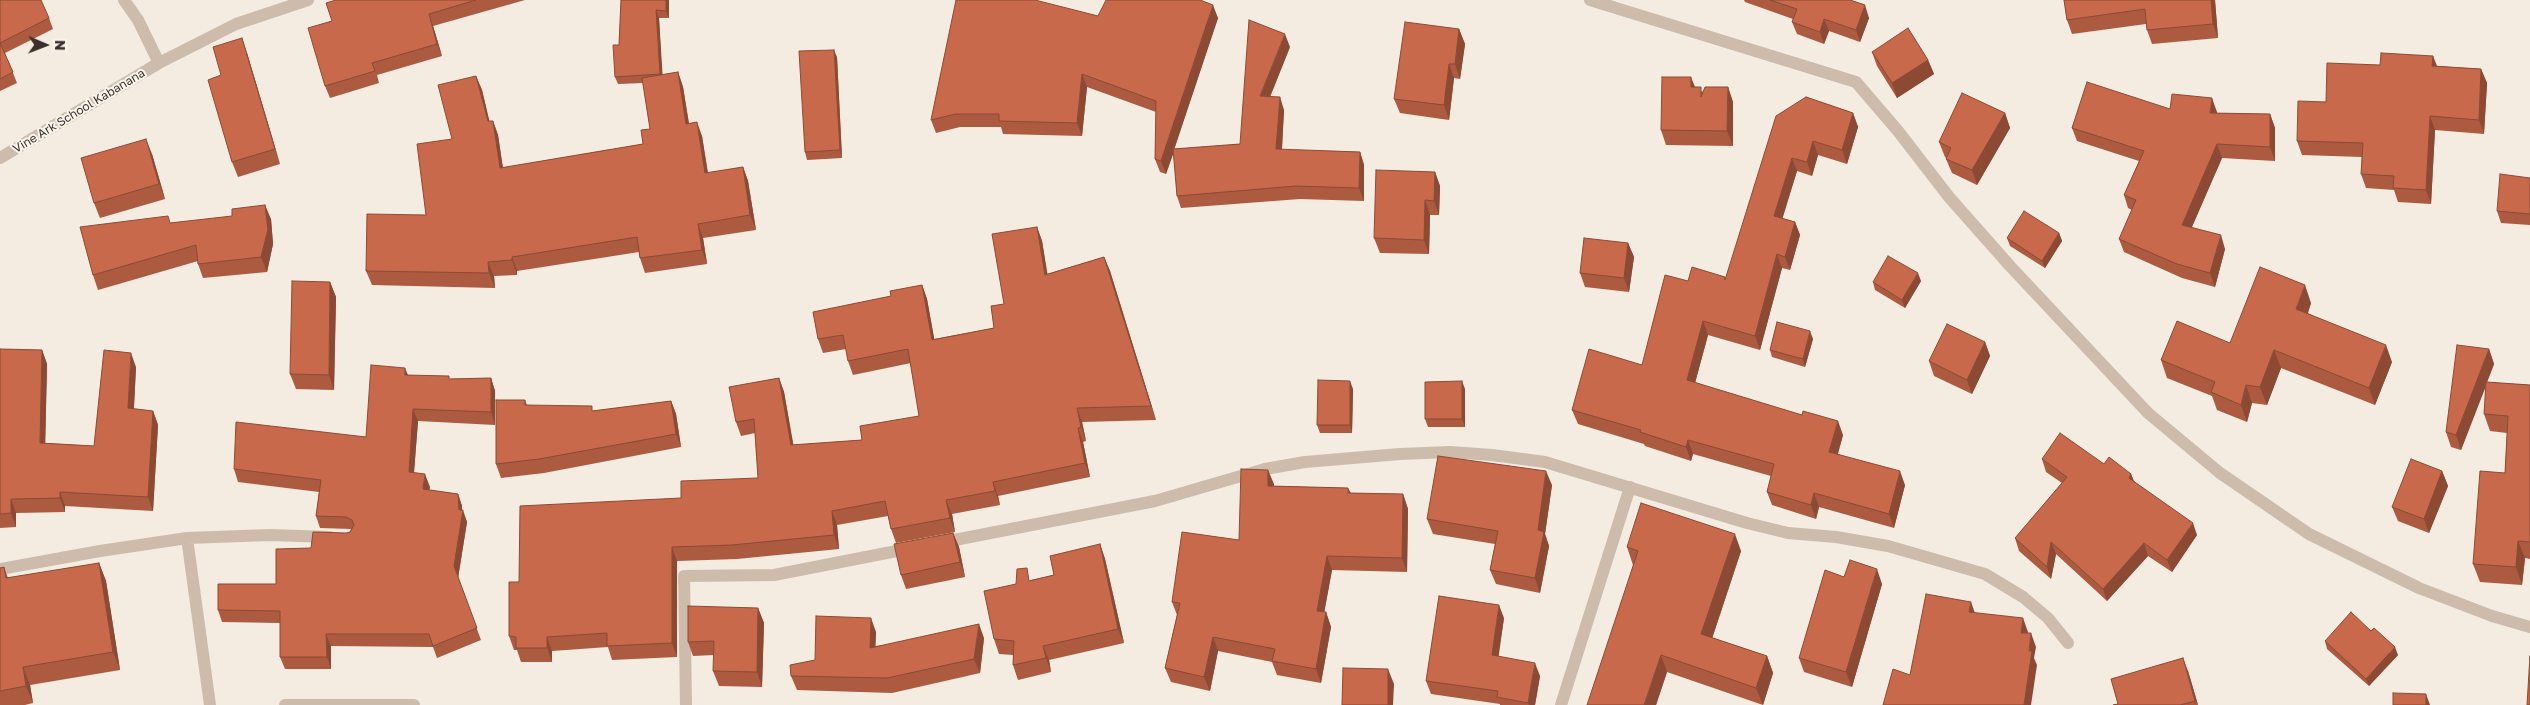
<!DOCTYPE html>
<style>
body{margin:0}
#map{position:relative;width:2530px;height:705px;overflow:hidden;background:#f4ebe1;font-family:"Golos Text",sans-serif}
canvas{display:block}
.north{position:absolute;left:20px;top:20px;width:50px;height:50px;-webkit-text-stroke:4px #fbf5ee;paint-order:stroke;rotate:91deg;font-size:14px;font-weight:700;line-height:20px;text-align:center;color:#3b302b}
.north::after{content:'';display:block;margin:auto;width:18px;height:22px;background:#3b302b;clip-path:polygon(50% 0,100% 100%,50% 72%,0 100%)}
</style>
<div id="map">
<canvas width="2530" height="705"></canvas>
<div class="north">N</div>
</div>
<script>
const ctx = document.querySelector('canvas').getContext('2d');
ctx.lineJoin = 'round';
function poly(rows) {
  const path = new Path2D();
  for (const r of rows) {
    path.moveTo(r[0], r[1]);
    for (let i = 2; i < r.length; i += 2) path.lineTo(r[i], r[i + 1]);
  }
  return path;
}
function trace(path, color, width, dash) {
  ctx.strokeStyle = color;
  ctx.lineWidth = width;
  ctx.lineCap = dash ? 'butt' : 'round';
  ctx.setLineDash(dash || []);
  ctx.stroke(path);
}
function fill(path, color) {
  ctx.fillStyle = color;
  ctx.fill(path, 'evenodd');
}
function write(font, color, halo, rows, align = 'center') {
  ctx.font = font + ' "Golos Text",sans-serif';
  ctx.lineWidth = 4;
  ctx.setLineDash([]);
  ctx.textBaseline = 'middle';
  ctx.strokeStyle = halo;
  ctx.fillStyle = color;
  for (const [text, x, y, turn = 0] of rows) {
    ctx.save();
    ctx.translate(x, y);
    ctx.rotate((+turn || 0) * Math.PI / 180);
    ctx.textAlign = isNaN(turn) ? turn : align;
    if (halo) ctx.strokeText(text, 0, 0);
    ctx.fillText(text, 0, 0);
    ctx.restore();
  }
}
trace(poly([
 [124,0,138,20,159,63],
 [1590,0,1856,82,1898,131,1949,197,2010,266,2148,413,2220,473,2309,534,2419,588,2492,616,2530,627],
 [0,158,159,63,236,24,308,0],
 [187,538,270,535,330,537],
 [939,543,1155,501,1265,469,1305,462,1400,454,1450,452,1492,455,1545,462,1747,523,1788,533,1836,537,1888,546,1985,574,2023,597,2048,618,2068,643],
 [0,569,100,551,187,538,210,705],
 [285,705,414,705],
 [686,705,684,576,774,575,912,548],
 [1561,705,1630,487]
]), '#cdbbac', 12);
fill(poly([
 [0,0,49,18,53,29,5,53,17,83,0,91],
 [336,0,525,0,433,26,442,56,377,75,379,83,330,98,325,86,332,21],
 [621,0,669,0,669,18,659,18,662,75,678,72,683,87,689,123,702,136,708,173,743,167,748,181,756,230,703,238,707,264,645,273,640,258,639,252,517,271,517,275,494,276,495,288,372,285,366,271,426,215,452,139,476,76,482,90,489,121,493,121,498,135,503,168,643,144,650,129,643,83,618,84,615,77,619,45],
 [1744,0,1850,0,1869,18,1860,42,1829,31,1824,44,1797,34,1792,22,1793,19,1745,2],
 [2064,0,2215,0,2218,38,2152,44,2147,30,2146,24,2072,34,2067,20],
 [1098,16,1218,18,1174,149,1240,144,1290,47,1270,97,1284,110,1282,150,1360,152,1364,165,1364,201,1300,199,1181,208,1177,196,1174,152,1166,174,1160,172,1155,159,1156,112,1087,87,1082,136,1003,134,1001,127,960,127,936,133,931,120],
 [1459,29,1465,44,1460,79,1454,78,1449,120,1400,113,1394,99],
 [1872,52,1928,60,1934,74,1897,98,1877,66],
 [247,53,280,164,238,177,232,162,221,75],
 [2433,56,2437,66,2481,69,2487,83,2484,134,2435,130,2431,204,2398,202,2394,190,2366,188,2361,174,2362,157,2302,155,2297,141,2326,102,2380,65],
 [837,57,842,158,807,160,805,152],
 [1695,87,1703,92,1728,87,1733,102,1733,146,1666,145,1661,130],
 [1806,97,1853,113,1858,127,1847,164,1818,155,1812,176,1797,171,1782,218,1795,222,1800,235,1790,270,1782,268,1760,350,1708,335,1695,383,1843,435,1838,454,1905,485,1894,528,1819,507,1816,519,1772,505,1767,492,1771,476,1693,454,1691,461,1645,446,1644,444,1578,424,1572,410,1642,365,1688,281,1726,279],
 [2170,109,2217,112,2217,113,2270,114,2275,128,2275,161,2222,158,2192,227,2225,249,2215,287,2182,278,2124,252,2119,239,2132,210,2128,208,2124,195,2139,161,2077,141,2072,128],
 [2005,113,2010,128,1977,185,1952,173,1946,159,1947,158,1945,157,1939,142],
 [152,154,165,199,100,218,94,203],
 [1435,172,1440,186,1439,215,1430,215,1429,254,1380,253,1374,238],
 [2530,178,2530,225,2501,223,2497,211],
 [271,219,273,244,267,272,203,278,198,264,198,261,98,290,93,275,171,223],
 [1037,227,1042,241,1047,274,1104,257,1110,271,1156,420,1082,422,1086,441,1083,442,1090,477,998,496,1000,505,952,514,955,532,896,543,891,529,888,516,837,525,839,549,737,559,677,561,677,657,612,660,608,647,552,651,552,662,521,662,517,650,514,650,509,636,519,582,681,498,758,478,755,433,741,436,736,422,779,378,784,392,793,445,862,440,919,416,911,363,853,375,848,361,846,349,823,353,818,339,891,296,922,285,927,299,934,339,994,328,1004,304],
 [2059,233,2062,241,2045,268,2010,246,2007,238],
 [1628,243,1634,257,1629,292,1585,287,1580,273],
 [1921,281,1905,308,1875,290,1873,282],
 [330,282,336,297,334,390,296,389,290,374],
 [2311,303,2308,313,2392,362,2375,405,2281,368,2267,405,2252,403,2247,422,2217,410,2212,396,2167,378,2161,360,2230,343],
 [1813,339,1805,367,1772,357,1770,350],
 [1985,342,1990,356,1972,394,1934,376,1929,361],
 [0,349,42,350,47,364,45,443,94,446,136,367,134,409,153,411,158,425,153,511,65,506,65,512,16,513,16,527,0,528],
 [2489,349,2494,364,2487,382,2530,385,2530,559,2525,558,2522,585,2480,582,2473,564,2505,473,2507,433,2490,431,2484,414,2486,386,2461,450,2451,447,2446,432],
 [408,375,450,379,491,378,495,391,495,425,418,421,414,473,430,487,429,490,458,494,462,506,462,510,467,522,458,578,481,640,437,658,433,647,331,646,331,669,285,669,280,657,280,623,222,622,218,610,276,584,311,548,350,532,351,529,320,528,316,516,319,492,238,482,234,469,366,437],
 [1353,389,1352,433,1320,433,1317,425],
 [1465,389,1465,427,1428,427,1425,419],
 [525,400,527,405,593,411,671,401,676,414,681,447,544,473,501,478,496,464],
 [2042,459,2104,464,2131,474,2134,481,2197,535,2172,572,2148,556,2107,601,2056,554,2051,579,2019,551,2015,538,2062,483,2046,472],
 [2442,471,2448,486,2429,533,2398,521,2392,507],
 [1274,484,1274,486,1348,488,1351,493,1403,494,1408,509,1407,572,1332,570,1324,612,1326,612,1331,627,1321,683,1277,675,1272,662,1218,651,1210,691,1171,682,1165,668,1177,615,1172,602,1239,540],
 [1552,485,1545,534,1549,546,1540,593,1496,584,1490,570,1495,544,1433,534,1427,519],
 [953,533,959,547,965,577,906,589,901,575],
 [1100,544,1105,559,1124,643,1049,660,1051,672,1018,680,1013,665,1013,655,999,654,994,639,1031,580,1054,575],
 [1627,547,1741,551,1712,638,1767,656,1773,673,1763,705,1667,672,1656,705,1634,565,1633,565],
 [99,563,106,581,120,670,30,685,33,703,25,705,0,705,0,568,4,567,8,578],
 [1844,577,1882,584,1852,687,1804,672,1799,658],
 [758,608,764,623,762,687,719,686,713,671,714,655,693,656,688,642],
 [1504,618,1498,656,1540,676,1535,705,1500,705,1500,704,1431,694,1426,681],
 [876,632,875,646,984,638,980,673,892,693,797,690,791,676,815,660],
 [2325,641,2398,655,2369,686,2327,649],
 [2188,671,2198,705,2113,705,2118,704]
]), '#ac5a40');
fill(poly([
 [666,0,669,0,669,18,666,11],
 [2211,0,2215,0,2218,38,2213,24],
 [1213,5,1218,18,1166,174,1161,161],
 [1865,5,1869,18,1860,42,1856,30],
 [656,10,659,18,663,82,660,74],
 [429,14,433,26,442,56,437,44],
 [1824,19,1829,31,1824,44,1820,32],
 [1459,29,1465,44,1460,79,1455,64],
 [1285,34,1290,47,1265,109,1260,96],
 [242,38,247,53,280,164,275,149],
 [834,50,837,57,842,158,840,150],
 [2433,56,2438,70,2432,66],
 [1928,60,1934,74,1897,98,1892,83],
 [1449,64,1454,78,1449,120,1444,105],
 [2481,69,2487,83,2484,134,2479,120],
 [678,72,683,87,691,138,686,124],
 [1082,74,1087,87,1082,136,1077,123],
 [476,76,482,90,493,136,488,121],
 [1691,77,1697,92,1691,87],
 [1728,87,1733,102,1733,146,1727,131],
 [1280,97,1284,110,1281,162,1276,149],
 [2212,98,2217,112,2215,127,2210,113],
 [1853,113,1858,127,1847,164,1842,150],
 [2005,113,2010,128,1977,185,1972,170],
 [2270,114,2275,128,2275,161,2270,147],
 [2430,116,2435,130,2431,204,2426,190],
 [493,121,498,135,505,183,500,168],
 [697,122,702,136,710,188,705,173],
 [146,139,152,154,165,199,159,184],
 [1813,141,1818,155,1812,176,1807,162],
 [2217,144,2222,158,2187,238,2182,225],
 [1360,152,1364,165,1364,201,1359,188],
 [1792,158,1797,171,1779,230,1774,216],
 [743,167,748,181,756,230,750,215],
 [1435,172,1440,186,1439,215,1434,201],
 [1425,200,1430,215,1429,254,1424,240],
 [265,205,271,219,273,244,267,272,261,257],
 [1795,222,1800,235,1790,270,1785,257],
 [698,224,703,238,707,264,702,250],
 [1037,227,1042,241,1050,289,1045,275],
 [2059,233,2062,241,2045,268,2042,261],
 [2221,235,2225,249,2215,287,2210,273],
 [1628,243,1634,257,1629,292,1624,278],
 [1777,254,1782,268,1760,350,1755,336],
 [512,257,517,271,517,275,512,260],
 [1104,257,1110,271,1156,420,1151,406],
 [488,262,494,276,495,288,489,273],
 [1918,273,1921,281,1905,308,1902,300],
 [330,282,336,297,334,390,329,375],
 [922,285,927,299,937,354,932,340],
 [2305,285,2311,303,2303,327,2296,309],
 [1703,321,1708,335,1692,394,1687,380],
 [1810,331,1813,339,1805,367,1803,359],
 [1985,342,1990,356,1972,394,1967,380],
 [2386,345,2392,362,2375,405,2369,388],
 [2489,349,2494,364,2461,450,2456,435],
 [42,350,47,364,45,456,40,443],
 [2274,350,2281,368,2267,405,2260,387],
 [131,353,136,367,133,422,128,408],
 [405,368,410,380,405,375],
 [491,378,495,391,495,425,491,412],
 [779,378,784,392,796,459,791,445],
 [1350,381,1353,389,1352,433,1350,425],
 [1462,381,1465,389,1465,427,1462,419],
 [2246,385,2252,403,2247,422,2241,405],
 [671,401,676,414,681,447,676,434],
 [1077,408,1082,422,1086,441,1081,427],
 [413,409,418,421,413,484,409,472],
 [153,411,158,425,153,511,148,497],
 [1838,421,1843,435,1834,466,1829,452],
 [1078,428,1083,442,1090,477,1085,463],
 [1688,440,1693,454,1691,461,1686,447],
 [1268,470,1274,484,1273,500,1268,486],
 [1546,471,1552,485,1545,534,1549,546,1540,593,1535,578,1538,530],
 [1900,471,1905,485,1894,528,1889,514],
 [2442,471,2448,486,2429,533,2424,519],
 [425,474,430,487,427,501,423,489],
 [2131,474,2136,487,2129,478],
 [993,482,998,496,1000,505,995,491],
 [60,492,65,506,65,512,60,498],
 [1814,493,1819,507,1816,519,1811,505],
 [458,494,462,506,462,512,463,510,467,522,458,578,454,566,459,510],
 [1403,494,1408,509,1407,572,1402,558],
 [11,499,16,513,16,527,11,513],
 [946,500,952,514,955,532,950,518],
 [832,511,837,525,839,549,834,535],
 [2193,523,2197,535,2172,572,2167,560],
 [953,533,959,547,965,577,960,562],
 [1735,534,1741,551,1708,651,1701,634],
 [2518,541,2525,558,2522,585,2516,567],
 [2051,542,2056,554,2051,579,2047,567],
 [2144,543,2148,556,2107,601,2103,589],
 [1100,544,1105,559,1124,643,1118,629],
 [672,547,677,561,677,657,672,643],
 [1327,556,1332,570,1322,625,1317,611],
 [99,563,106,581,120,670,113,652],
 [1877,569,1882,584,1852,687,1846,672],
 [1971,602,1976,616,1969,612],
 [1499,605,1504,618,1497,668,1492,655],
 [758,608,764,623,762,687,757,672],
 [1326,612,1331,627,1321,683,1316,669],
 [871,618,876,632,875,662,870,648],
 [2023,618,2028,632,2026,646,2021,633],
 [979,624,984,638,980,673,974,659],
 [2031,633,2036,647,2034,658,2037,665,2031,705,2024,705],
 [326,634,331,646,331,669,327,657],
 [547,637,552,651,552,662,547,648],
 [1213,637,1218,651,1210,691,1204,677],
 [1043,646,1049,660,1051,672,1046,658],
 [2395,647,2398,655,2369,686,2366,679],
 [1661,655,1667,672,1656,705,1644,705],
 [1767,656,1773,673,1763,705,1756,688],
 [2183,658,2188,671,2198,705,2195,701],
 [1535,663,1540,676,1535,705,1529,705,1528,703],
 [23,667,30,685,33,703,26,686],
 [1388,669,1394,684,1393,705,1388,705],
 [2426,694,2430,705,2426,705]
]), '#8c4a34');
const building = poly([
 [0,0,41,0,49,18,0,43,0,0],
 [336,0,476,0,429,14,437,44,372,63,375,71,325,86,308,28,332,21,326,3,336,0],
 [621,0,666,0,666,11,656,10,660,74,615,77,613,45,619,45,621,0],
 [956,0,1035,0,1098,16,1106,0,1200,0,1213,5,1161,161,1155,159,1156,101,1082,74,1077,123,999,121,999,114,955,114,931,120,956,0],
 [1770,0,1850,0,1865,5,1856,30,1824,19,1820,32,1792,22,1797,9,1770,0],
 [2064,0,2211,0,2213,24,2147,30,2145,9,2067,20,2064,0],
 [1249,20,1285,34,1260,96,1280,97,1276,149,1360,152,1359,188,1296,186,1177,196,1173,149,1240,144,1249,20],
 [1405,22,1459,29,1455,64,1449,64,1444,105,1394,99,1405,22],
 [1908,28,1928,60,1892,83,1872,52,1908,28],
 [242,38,275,149,232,162,208,80,221,75,213,47,242,38],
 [0,43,13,72,0,79,0,43],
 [834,50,840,150,805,152,799,51,834,50],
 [2381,53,2433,56,2432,66,2481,69,2479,120,2430,116,2426,190,2393,188,2394,176,2361,174,2363,143,2297,141,2298,101,2326,102,2327,63,2380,65,2381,53],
 [678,72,686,124,697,122,705,173,743,167,750,215,698,224,702,250,640,258,637,237,512,257,512,260,488,262,489,273,366,271,367,214,426,215,417,144,452,139,438,85,476,76,488,121,493,121,500,168,643,144,641,130,650,129,642,78,678,72],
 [1662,77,1691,77,1691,87,1701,87,1701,97,1705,87,1728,87,1727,131,1661,130,1662,77],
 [2087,82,2170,109,2172,94,2212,98,2210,113,2270,114,2270,147,2217,144,2182,225,2221,235,2210,273,2177,264,2119,239,2136,200,2124,195,2144,151,2072,128,2087,82],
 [1962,93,2005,113,1972,170,1946,159,1951,148,1939,142,1962,93],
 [1806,97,1853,113,1842,150,1813,141,1807,162,1792,158,1774,216,1795,222,1785,257,1777,254,1755,336,1703,321,1687,380,1802,415,1803,411,1838,421,1829,452,1900,471,1889,514,1814,493,1811,505,1767,492,1774,464,1688,440,1686,447,1640,432,1641,430,1572,410,1589,349,1642,365,1665,275,1688,281,1692,267,1725,277,1725,280,1776,116,1806,97],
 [146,139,159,184,94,203,81,158,146,139],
 [1376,170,1435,172,1434,201,1425,200,1424,240,1374,238,1376,170],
 [2500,174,2530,178,2530,214,2497,211,2500,174],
 [265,205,268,229,261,257,198,264,196,245,93,275,80,227,168,216,170,223,232,216,232,209,265,205],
 [2024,211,2059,233,2042,261,2007,238,2024,211],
 [1037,227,1045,275,1104,257,1151,406,1077,408,1081,427,1078,428,1085,463,993,482,995,491,946,500,950,518,891,529,885,501,832,511,834,535,732,545,672,547,672,643,607,646,607,633,547,637,547,648,516,648,516,637,509,636,509,582,519,582,520,506,681,498,681,481,758,478,754,419,736,422,729,387,779,378,791,445,862,440,860,426,919,416,908,349,848,361,843,335,818,339,813,312,891,296,890,291,922,285,932,340,994,328,991,306,1004,304,992,234,1037,227],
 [1584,238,1628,243,1624,278,1580,273,1584,238],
 [1888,256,1918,273,1902,300,1873,282,1888,256],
 [2260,267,2305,285,2296,309,2386,345,2369,388,2274,350,2260,387,2246,385,2241,405,2211,392,2215,382,2161,360,2177,321,2230,343,2260,267],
 [292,281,330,282,329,375,290,374,292,281],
 [1777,322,1810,331,1803,359,1770,350,1777,322],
 [1947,324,1985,342,1967,380,1929,361,1947,324],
 [2457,345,2489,349,2456,435,2446,432,2457,345],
 [0,349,42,350,40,443,94,446,104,350,131,353,128,408,153,411,148,497,60,492,60,498,11,499,11,513,0,514,0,349],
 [371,365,405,368,405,375,449,376,449,379,491,378,491,412,413,409,409,472,425,474,423,489,458,494,459,510,463,510,454,566,477,628,433,646,429,634,326,634,327,657,280,657,280,611,218,610,218,584,276,584,276,549,311,548,313,532,346,533,350,532,354,525,352,520,346,517,316,516,321,480,234,469,236,422,366,437,371,365],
 [1318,380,1350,381,1350,425,1317,425,1318,380],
 [1462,381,1462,419,1425,419,1425,382,1462,381],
 [2486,382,2530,385,2530,542,2518,541,2516,567,2473,564,2480,471,2505,473,2508,416,2484,414,2486,382],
 [496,400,525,400,525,405,592,406,592,411,671,401,676,434,539,459,496,464,496,400],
 [2060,433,2104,464,2109,457,2131,474,2129,478,2193,523,2167,560,2144,543,2103,589,2051,542,2047,567,2015,538,2067,477,2042,459,2060,433],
 [1438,456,1546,471,1538,530,1544,532,1535,578,1490,570,1498,531,1427,519,1438,456],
 [2411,459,2442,471,2424,519,2392,507,2411,459],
 [1241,469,1268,470,1268,486,1348,488,1348,493,1403,494,1402,558,1327,556,1317,611,1326,612,1316,669,1272,661,1275,649,1213,637,1204,677,1165,668,1180,603,1172,602,1182,532,1239,540,1241,469],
 [1641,503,1735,534,1701,634,1767,656,1756,688,1661,655,1644,705,1587,705,1638,551,1627,547,1641,503],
 [953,533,960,562,901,575,894,544,953,533],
 [1100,544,1118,629,1043,646,1046,658,1013,665,1014,641,994,639,984,591,1016,584,1017,569,1027,568,1029,581,1054,575,1050,556,1100,544],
 [1850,560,1877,569,1846,672,1799,658,1825,570,1844,577,1850,560],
 [99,563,113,652,23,667,26,686,0,691,0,568,4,567,6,578,99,563],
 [1926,594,1971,602,1969,612,2023,618,2021,633,2031,633,2029,651,2032,651,2024,705,1883,705,1893,669,1910,675,1926,594],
 [1439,596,1499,605,1492,655,1535,663,1528,703,1497,697,1498,691,1426,681,1439,596],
 [688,606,758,608,757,672,713,671,714,641,688,642,688,606],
 [2351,612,2371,631,2374,628,2395,647,2366,679,2325,641,2351,612],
 [816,616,871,618,870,648,979,624,974,659,887,678,791,676,790,665,815,660,816,616],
 [2530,656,2530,705,2527,705,2530,656],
 [2183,658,2195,701,2180,705,2113,705,2118,704,2111,679,2183,658],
 [1343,668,1388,669,1388,705,1342,705,1343,668],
 [2393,693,2426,694,2426,705,2393,705,2393,693]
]);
fill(building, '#c8694b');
trace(building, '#8c4a34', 1);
write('12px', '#3b302b', '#fbf5ee', [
 ["Vine Ark School Kabanana",79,111,-31]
]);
</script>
